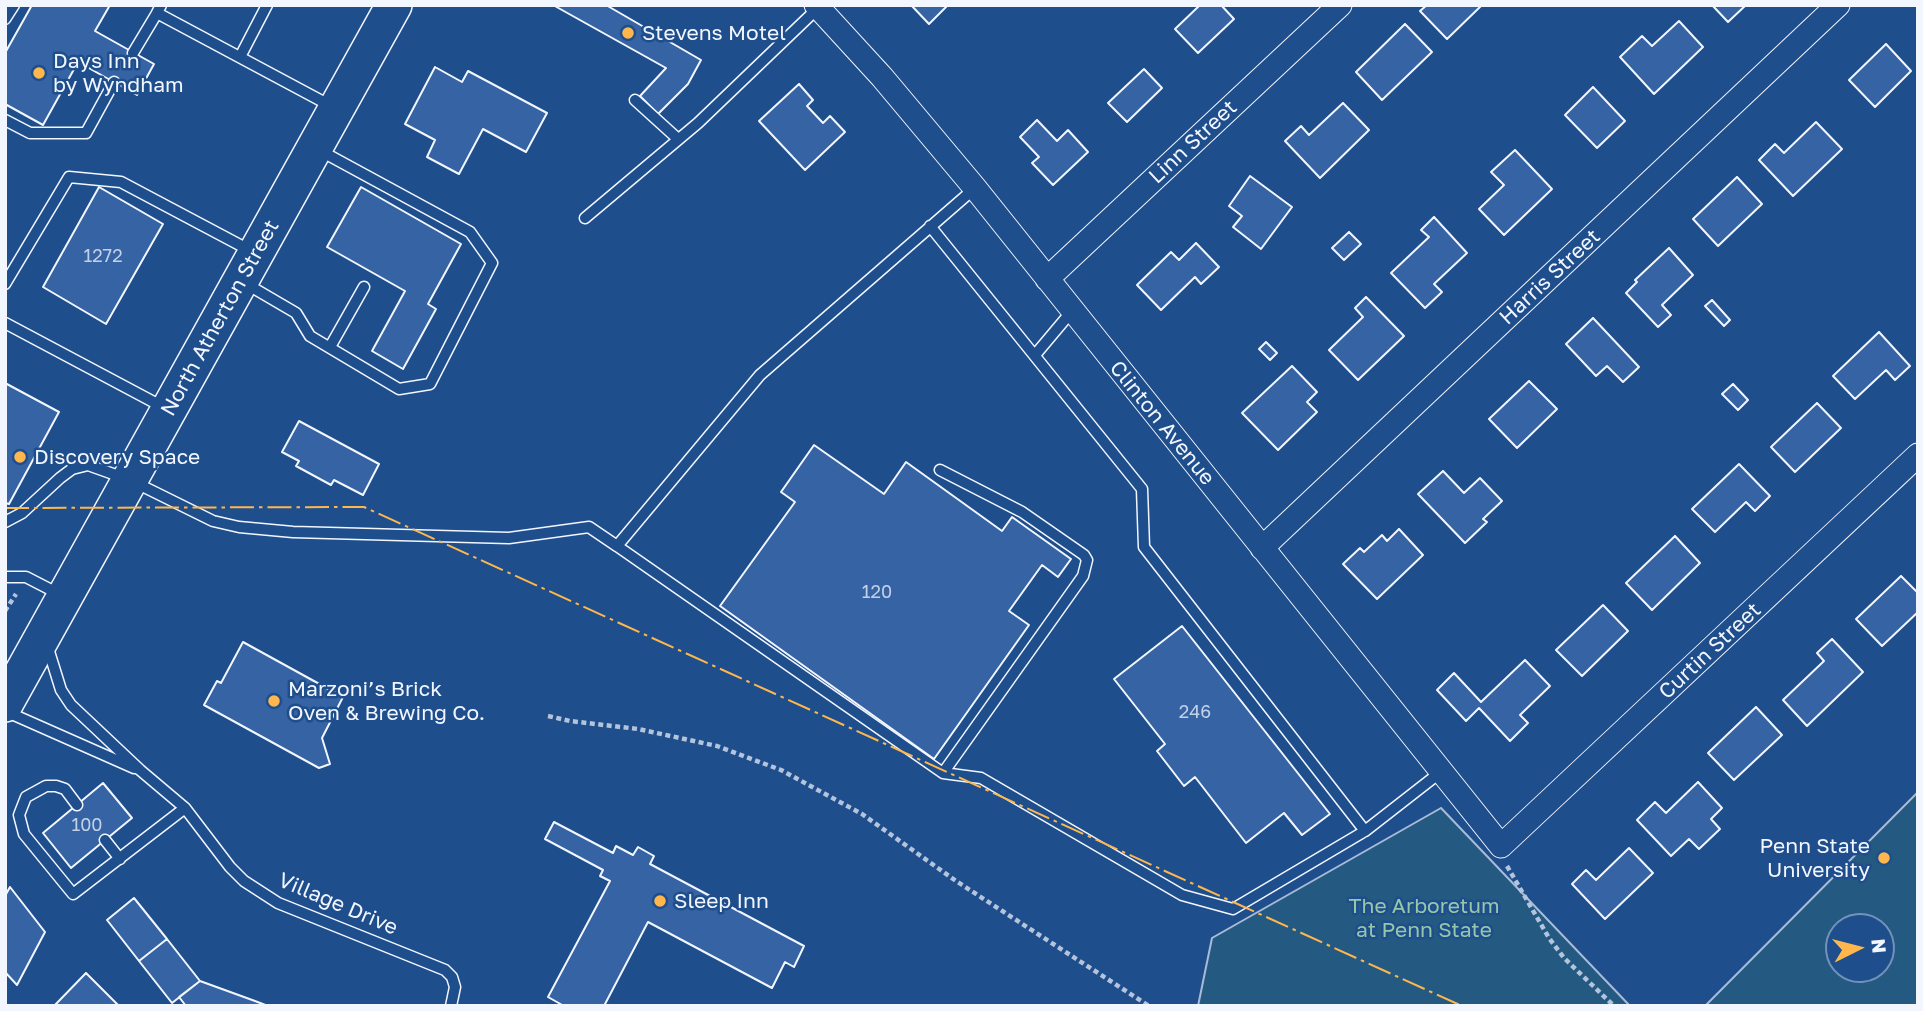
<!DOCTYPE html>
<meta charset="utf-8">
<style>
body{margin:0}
#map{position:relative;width:1923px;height:1011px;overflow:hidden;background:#1f4e8c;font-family:"Golos Text",sans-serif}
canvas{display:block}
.frame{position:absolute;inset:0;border:7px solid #f2f6ff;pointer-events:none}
.north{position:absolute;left:1825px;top:913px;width:70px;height:70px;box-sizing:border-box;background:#1f4e8c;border:2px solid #7391ba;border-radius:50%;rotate:84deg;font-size:19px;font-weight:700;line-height:28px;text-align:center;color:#f2f6ff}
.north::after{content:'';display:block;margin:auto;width:24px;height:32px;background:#ffb74d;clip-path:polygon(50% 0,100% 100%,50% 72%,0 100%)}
</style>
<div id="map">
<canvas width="1923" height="1011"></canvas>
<div class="frame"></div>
<div class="north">N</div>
</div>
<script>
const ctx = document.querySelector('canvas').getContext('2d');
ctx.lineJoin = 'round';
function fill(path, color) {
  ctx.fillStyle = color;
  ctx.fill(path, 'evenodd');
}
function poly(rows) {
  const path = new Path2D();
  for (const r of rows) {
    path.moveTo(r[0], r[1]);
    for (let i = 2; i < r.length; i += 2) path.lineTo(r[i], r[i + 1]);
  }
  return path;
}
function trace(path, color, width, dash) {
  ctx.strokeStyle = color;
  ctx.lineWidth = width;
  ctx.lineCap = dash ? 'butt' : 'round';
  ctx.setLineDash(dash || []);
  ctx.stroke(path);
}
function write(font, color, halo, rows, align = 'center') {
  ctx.font = font + ' "Golos Text",sans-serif';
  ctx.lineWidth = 5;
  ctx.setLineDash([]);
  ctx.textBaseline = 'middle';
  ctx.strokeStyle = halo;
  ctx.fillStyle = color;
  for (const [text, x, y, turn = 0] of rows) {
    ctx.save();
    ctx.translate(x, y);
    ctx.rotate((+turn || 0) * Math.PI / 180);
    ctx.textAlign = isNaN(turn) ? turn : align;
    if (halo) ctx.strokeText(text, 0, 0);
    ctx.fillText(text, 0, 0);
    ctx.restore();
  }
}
const green = poly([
 [1918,792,1918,1006,1705,1006,1918,792],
 [1839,927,1881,927,1881,969,1839,969,1839,927],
 [1441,808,1630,1006,1198,1006,1212,938,1441,808]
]);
fill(green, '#245a82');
trace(green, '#a8bbd7', 2);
const building = poly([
 [32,5,110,5,95,31,154,64,137,95,78,62,43,125,5,104,5,53,32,5],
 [553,5,606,5,701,60,688,84,658,114,640,96,666,68,553,5],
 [911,5,948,5,929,24,911,5],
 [1200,5,1221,5,1234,19,1198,53,1175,29,1200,5],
 [1427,5,1482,5,1447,39,1420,11,1427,5],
 [1712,5,1746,5,1728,22,1712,5],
 [1679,21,1703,47,1654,94,1620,57,1642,36,1652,46,1679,21],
 [1405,24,1432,52,1382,100,1356,72,1405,24],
 [1886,44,1911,71,1875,107,1849,80,1886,44],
 [435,67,462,82,468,71,547,113,526,152,483,129,459,174,427,157,435,140,405,124,435,67],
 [1144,69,1162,88,1127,122,1108,103,1144,69],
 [799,84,813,100,807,106,823,123,830,116,845,132,805,170,759,121,799,84],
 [1593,87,1625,121,1597,148,1565,115,1593,87],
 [1343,103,1369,130,1320,178,1285,141,1301,126,1309,135,1343,103],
 [1037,120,1057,141,1068,130,1088,152,1053,185,1032,163,1039,157,1020,137,1037,120],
 [1816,122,1842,149,1793,196,1759,160,1775,144,1784,153,1816,122],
 [1515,150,1552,189,1504,235,1479,209,1504,185,1491,172,1515,150],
 [1250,176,1292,207,1261,249,1233,227,1242,216,1229,206,1250,176],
 [1737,177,1762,204,1718,246,1693,219,1737,177],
 [99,187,163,224,106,324,43,287,99,187],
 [361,187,461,244,428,304,436,309,403,369,372,351,405,291,327,247,361,187],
 [1434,217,1467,253,1434,284,1442,292,1425,308,1391,273,1429,237,1421,230,1434,217],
 [1349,232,1361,244,1344,260,1332,248,1349,232],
 [1196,243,1219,267,1201,284,1195,277,1161,310,1137,285,1171,252,1179,260,1196,243],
 [1669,248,1693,275,1662,305,1671,315,1658,327,1626,293,1637,282,1635,280,1669,248],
 [1366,297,1404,336,1358,380,1329,350,1363,317,1355,308,1366,297],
 [1712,300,1730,320,1724,326,1705,306,1712,300],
 [1593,318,1639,367,1623,382,1607,366,1596,376,1566,344,1593,318],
 [1879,332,1910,366,1895,380,1886,370,1855,399,1833,376,1879,332],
 [1266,342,1277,353,1270,360,1259,349,1266,342],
 [1292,366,1317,392,1307,402,1317,412,1278,450,1242,413,1292,366],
 [1529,381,1557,409,1517,448,1489,419,1529,381],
 [5,383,59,412,9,504,5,503,5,383],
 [1733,384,1748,400,1738,410,1722,394,1733,384],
 [1817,403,1841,428,1795,472,1771,447,1817,403],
 [299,421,379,464,363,495,334,480,331,485,296,466,299,461,282,452,299,421],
 [814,445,884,494,906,462,1002,531,1012,517,1071,559,1058,577,1042,565,1009,611,1029,625,934,759,720,606,795,502,781,492,814,445],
 [1739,464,1770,496,1755,511,1746,502,1715,532,1692,509,1739,464],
 [1443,471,1464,493,1480,478,1502,501,1483,519,1487,522,1465,543,1418,494,1443,471],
 [1399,529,1423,555,1377,599,1343,564,1360,548,1364,552,1382,535,1387,541,1399,529],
 [1675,536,1700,563,1652,610,1626,583,1675,536],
 [1901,576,1918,593,1918,612,1882,646,1856,619,1901,576],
 [1603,605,1628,631,1582,676,1556,650,1603,605],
 [1182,626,1330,814,1302,835,1284,813,1246,843,1195,777,1184,786,1157,751,1165,744,1114,679,1182,626],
 [1832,639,1863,672,1807,726,1783,700,1824,661,1817,653,1832,639],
 [243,642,343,697,322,738,330,764,319,768,204,705,217,681,221,683,243,642],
 [1525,660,1550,686,1520,715,1528,723,1510,741,1479,708,1466,721,1437,690,1454,673,1481,702,1525,660],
 [1756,707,1782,735,1734,780,1708,753,1756,707],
 [1698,782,1722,808,1711,819,1720,829,1699,849,1689,839,1671,856,1637,820,1655,802,1666,813,1698,782],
 [103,783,132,818,71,868,43,833,103,783],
 [554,822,613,853,616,846,633,855,638,847,654,856,650,864,804,946,794,967,785,962,772,988,648,922,604,1006,564,1006,548,997,610,881,600,876,603,870,545,839,554,822],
 [1629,848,1653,873,1605,919,1572,884,1586,870,1596,880,1629,848],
 [10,887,45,932,17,985,5,972,5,896,10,887],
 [134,898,167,939,139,961,107,920,134,898],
 [167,939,200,981,172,1003,139,961,167,939],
 [86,973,119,1006,54,1006,86,973],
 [200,981,255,1001,268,1006,186,1006,179,997,200,981]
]);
fill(building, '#3563a3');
trace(building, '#f2f6ff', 2);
const lane = poly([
 [161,5,157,13,331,106],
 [5,19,14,5],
 [133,53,157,13],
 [240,57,267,5],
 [635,100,678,139],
 [5,120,30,133,86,133,114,82],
 [975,188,760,375,617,546,943,773,981,778,1182,895,1233,909,1365,831,1442,771],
 [585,218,698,123,818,8],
 [930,226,1142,489,1144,547,1365,831],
 [243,282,296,313,310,336,399,389,430,384,492,263,470,232,319,150],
 [5,284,69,177,121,182,253,252],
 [5,323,163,407],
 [330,347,364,287],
 [1035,355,1072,311],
 [940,470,1022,512,1084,555,1087,560,1083,576,943,773],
 [5,522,22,513,60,478,72,469,88,465,130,480,213,521,239,527,293,532,509,538,589,527,617,546],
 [5,577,26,577,61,595],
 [47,645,61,690,71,705,140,770,185,808,230,867,244,881,278,903,445,970,452,977,455,987,451,1006],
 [5,711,134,768],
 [77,805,65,789,56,786,46,786,26,797,19,815,24,834,73,894,185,808],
 [105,840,120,859]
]);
const street = poly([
 [816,5,882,77,975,188,1501,846,1918,455],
 [1047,279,1340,5],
 [1262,548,1838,5]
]);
const primary = poly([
 [5,704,394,5]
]);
trace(lane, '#f2f6ff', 13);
trace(street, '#f2f6ff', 25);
trace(primary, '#f2f6ff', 38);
trace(poly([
 [5,611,16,594],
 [548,716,570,721,638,729,717,746,781,770,862,814,956,881,1149,1006],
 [1507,866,1549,938,1564,958,1614,1006]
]), '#b3c4dc', 4.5, [5, 3.5]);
trace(lane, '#1f4e8c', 10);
trace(street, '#1f4e8c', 23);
trace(primary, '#1f4e8c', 35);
trace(poly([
 [5,508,364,507,1462,1006]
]), '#ffb74d', 2, [24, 5, 3.5, 5]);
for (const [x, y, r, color] of [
 [628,33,7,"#ffb74d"],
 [39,73,7,"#ffb74d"],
 [20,457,7,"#ffb74d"],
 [274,701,7,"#ffb74d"],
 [1884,858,7,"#ffb74d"],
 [660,901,7,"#ffb74d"]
]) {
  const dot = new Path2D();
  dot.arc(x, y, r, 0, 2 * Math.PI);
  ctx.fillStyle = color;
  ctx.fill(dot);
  trace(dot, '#1f4e8c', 2.5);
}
write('18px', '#c3d1e8', null, [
 ["1272",103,256],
 ["120",877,592],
 ["246",1195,712],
 ["100",87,825]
]);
write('21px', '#f2f6ff', '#1f4e8c', [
 ["Stevens Motel",642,33],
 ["Days Inn",53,61],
 ["by Wyndham",53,85],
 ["Discovery Space",34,457],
 ["Marzoni’s Brick",288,689],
 ["Oven & Brewing Co.",288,713],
 ["Penn State",1870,846,"right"],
 ["University",1870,870,"right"],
 ["Sleep Inn",674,901]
], 'left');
write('21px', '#f2f6ff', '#1f4e8c', [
 ["Linn Street",1193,142,-43],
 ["Harris Street",1550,277,-43],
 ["North Atherton Street",220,318,-61],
 ["Clinton Avenue",1162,423,51],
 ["Curtin Street",1710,651,-43],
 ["Village Drive",338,904,23]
]);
write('21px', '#97c8a6', '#1f4e8c', [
 ["The Arboretum",1424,906],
 ["at Penn State",1424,930]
]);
</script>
